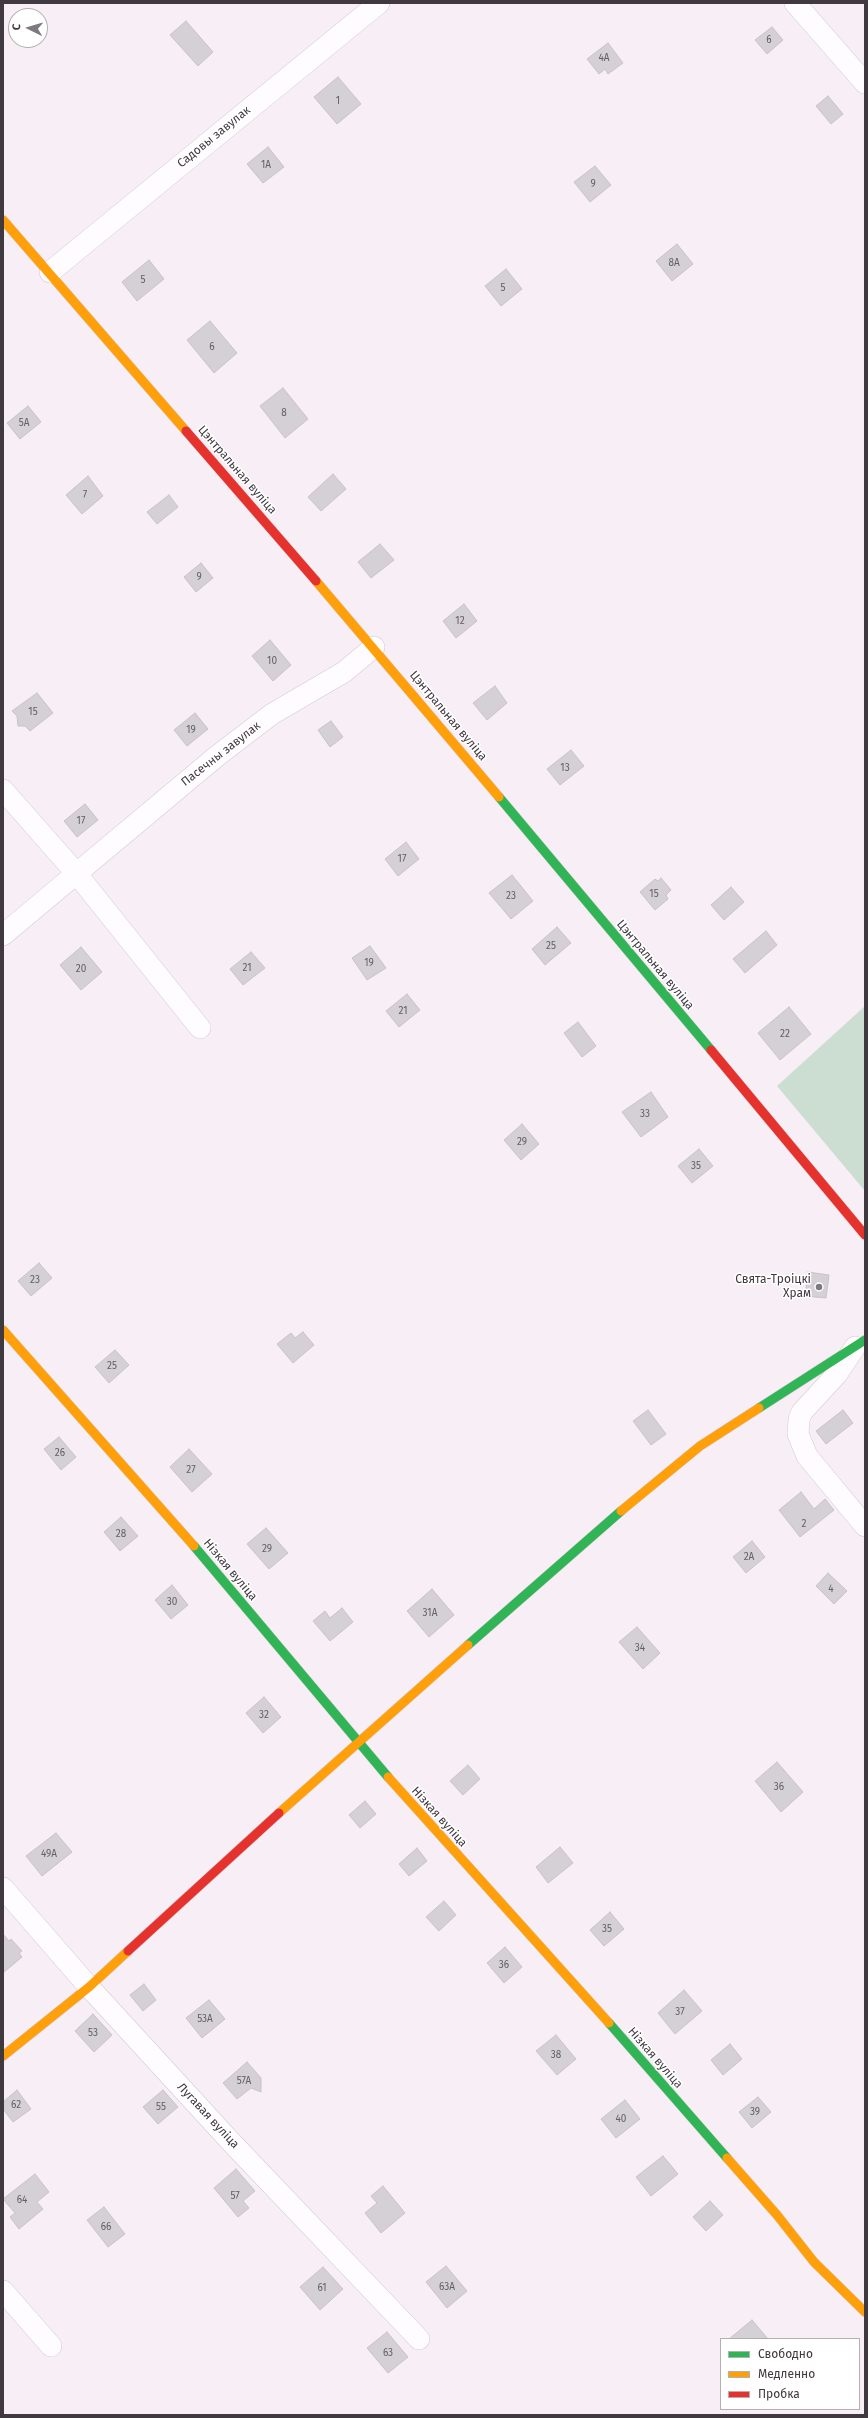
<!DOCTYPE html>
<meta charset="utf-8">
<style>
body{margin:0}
#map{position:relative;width:868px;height:2418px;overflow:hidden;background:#f7eef6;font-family:"Fira Sans",sans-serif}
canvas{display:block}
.frame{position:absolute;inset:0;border:4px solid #40393f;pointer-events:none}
.legend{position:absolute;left:720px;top:2338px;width:140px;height:72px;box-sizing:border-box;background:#fff;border:1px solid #b3b0b2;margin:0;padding:5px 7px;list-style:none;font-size:12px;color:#40393f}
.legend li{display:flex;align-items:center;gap:8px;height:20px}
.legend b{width:20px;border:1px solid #b3b0b2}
.north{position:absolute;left:8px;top:8px;width:40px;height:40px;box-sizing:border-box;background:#fff;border:1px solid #b3b0b2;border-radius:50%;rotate:275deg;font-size:11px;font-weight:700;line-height:16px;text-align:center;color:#40393f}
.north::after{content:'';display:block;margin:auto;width:14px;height:18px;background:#80787f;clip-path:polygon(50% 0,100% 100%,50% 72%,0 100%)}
</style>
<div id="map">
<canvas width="868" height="2418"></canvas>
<div class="frame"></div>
<ul class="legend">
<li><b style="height:5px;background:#30b455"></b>Свободно</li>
<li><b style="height:5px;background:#ff9f0a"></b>Медленно</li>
<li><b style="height:5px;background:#e5322d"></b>Пробка</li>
</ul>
<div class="north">С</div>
</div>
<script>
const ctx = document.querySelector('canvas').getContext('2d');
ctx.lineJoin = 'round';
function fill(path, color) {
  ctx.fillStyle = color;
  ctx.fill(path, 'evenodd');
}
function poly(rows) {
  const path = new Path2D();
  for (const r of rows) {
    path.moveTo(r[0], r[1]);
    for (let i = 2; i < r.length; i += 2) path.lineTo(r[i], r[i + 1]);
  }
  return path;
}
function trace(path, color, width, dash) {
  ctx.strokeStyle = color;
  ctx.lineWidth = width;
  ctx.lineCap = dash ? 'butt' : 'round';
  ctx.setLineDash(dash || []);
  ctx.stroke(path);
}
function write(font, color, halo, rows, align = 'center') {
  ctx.font = font + ' "Fira Sans",sans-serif';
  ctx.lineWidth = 3;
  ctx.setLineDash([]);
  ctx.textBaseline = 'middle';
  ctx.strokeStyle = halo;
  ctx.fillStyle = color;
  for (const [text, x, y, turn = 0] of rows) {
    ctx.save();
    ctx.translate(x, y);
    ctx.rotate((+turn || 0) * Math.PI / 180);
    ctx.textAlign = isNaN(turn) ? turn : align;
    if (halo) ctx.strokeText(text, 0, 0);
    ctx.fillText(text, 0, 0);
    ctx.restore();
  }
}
fill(poly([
 [865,1006,865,1191,777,1086]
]), '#ccded2');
const building = poly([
 [186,21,213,52,198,66,170,35,186,21],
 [772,27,783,40,767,54,755,40,772,27],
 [608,43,623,63,608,74,605,69,599,74,587,59,608,43],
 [338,77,361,104,337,124,314,97,338,77],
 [828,96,843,114,831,124,816,106,828,96],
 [268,147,284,167,263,183,247,164,268,147],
 [595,166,611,185,590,202,574,182,595,166],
 [677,244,693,264,672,281,656,261,677,244],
 [149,260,164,279,137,301,122,282,149,260],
 [506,269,522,289,501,306,485,286,506,269],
 [210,321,237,353,214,373,187,340,210,321],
 [283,388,308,419,285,438,260,406,283,388],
 [28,406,41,422,20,439,7,423,28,406],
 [333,474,346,489,321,511,308,497,333,474],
 [88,476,103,496,82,514,66,495,88,476],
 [169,495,178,507,157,524,147,512,169,495],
 [380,544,394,560,371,578,358,562,380,544],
 [201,563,213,578,196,592,184,577,201,563],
 [464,604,477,621,456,638,443,621,464,604],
 [270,640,291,665,273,681,252,656,270,640],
 [495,686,507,703,487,720,473,703,495,686],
 [37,693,53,713,30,731,25,726,18,726,17,716,12,711,37,693],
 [195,713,208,729,187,746,174,730,195,713],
 [331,721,343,737,330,747,318,730,331,721],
 [571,750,584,766,560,785,547,769,571,750],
 [85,804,98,820,77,837,64,821,85,804],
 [406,842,419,859,398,876,385,859,406,842],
 [512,875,533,901,511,919,489,893,512,875],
 [661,878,671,890,666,895,668,899,655,910,640,892,655,879,658,881,661,878],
 [731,887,744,902,724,920,711,905,731,887],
 [557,927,571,943,545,965,532,949,557,927],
 [766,931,777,945,745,973,733,959,766,931],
 [370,946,386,968,367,980,352,958,370,946],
 [81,947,102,972,81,990,60,965,81,947],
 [251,952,265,968,243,985,230,969,251,952],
 [407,994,420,1010,399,1027,386,1011,407,994],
 [789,1007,811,1034,780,1060,758,1033,789,1007],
 [578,1022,596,1046,582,1057,564,1033,578,1022],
 [651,1092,668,1117,641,1137,622,1112,651,1092],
 [522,1124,539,1144,521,1160,504,1140,522,1124],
 [699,1149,713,1166,692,1183,678,1166,699,1149],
 [39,1263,52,1278,31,1296,18,1281,39,1263],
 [808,1272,829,1275,826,1298,805,1296,808,1272],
 [303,1332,314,1345,293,1363,277,1344,291,1333,295,1338,303,1332],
 [115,1350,129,1365,109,1383,95,1367,115,1350],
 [648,1410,666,1434,651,1445,633,1421,648,1410],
 [843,1410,853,1423,826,1444,816,1431,843,1410],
 [59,1437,76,1457,61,1470,44,1449,59,1437],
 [189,1449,212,1474,192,1492,170,1467,189,1449],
 [801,1492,814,1509,825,1499,834,1510,800,1537,779,1510,801,1492],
 [121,1517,138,1536,120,1551,104,1532,121,1517],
 [266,1528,288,1553,269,1569,247,1544,266,1528],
 [752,1541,765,1557,746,1573,733,1557,752,1541],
 [828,1573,847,1591,834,1604,816,1586,828,1573],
 [172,1585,188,1605,171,1619,155,1600,172,1585],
 [432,1589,454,1615,429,1637,407,1611,432,1589],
 [342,1608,353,1622,330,1641,313,1621,325,1611,330,1618,342,1608],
 [637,1627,660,1653,643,1669,619,1642,637,1627],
 [264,1697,281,1717,263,1733,246,1713,264,1697],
 [777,1762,803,1792,781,1812,755,1781,777,1762],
 [468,1765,480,1779,463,1795,450,1781,468,1765],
 [365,1801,376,1814,360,1828,349,1815,365,1801],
 [56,1833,72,1852,42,1876,26,1856,56,1833],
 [560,1847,573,1863,548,1883,536,1867,560,1847],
 [417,1848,427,1861,409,1876,399,1864,417,1848],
 [444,1901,456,1915,439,1931,426,1917,444,1901],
 [610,1912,624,1929,604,1946,590,1930,610,1912],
 [3,1934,9,1941,11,1939,22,1951,19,1953,22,1957,3,1973,3,1934],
 [505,1947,522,1967,504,1983,487,1963,505,1947],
 [144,1984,156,2000,143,2011,130,1995,144,1984],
 [684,1990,702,2011,675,2034,658,2013,684,1990],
 [209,2000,225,2019,202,2038,186,2018,209,2000],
 [93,2014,112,2035,94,2052,75,2031,93,2014],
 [556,2035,576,2059,557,2075,536,2051,556,2035],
 [730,2044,742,2059,723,2075,711,2060,730,2044],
 [247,2062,261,2078,261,2092,251,2088,237,2099,223,2083,247,2062],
 [17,2090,31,2109,13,2122,3,2109,3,2102,17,2090],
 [163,2090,178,2107,158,2124,143,2107,163,2090],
 [758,2097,771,2112,752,2128,739,2112,758,2097],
 [625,2100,640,2119,616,2138,601,2119,625,2100],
 [663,2156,678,2174,651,2196,636,2177,663,2156],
 [236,2169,255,2191,243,2201,249,2208,238,2217,214,2188,236,2169],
 [35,2174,49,2192,37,2202,43,2209,19,2229,10,2217,15,2213,3,2199,35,2174],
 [383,2186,405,2213,381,2233,365,2213,377,2203,371,2196,383,2186],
 [710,2201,723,2215,706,2231,693,2217,710,2201],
 [104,2207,125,2234,108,2247,87,2220,104,2207],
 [446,2266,467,2291,447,2308,426,2282,446,2266],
 [323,2267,343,2289,320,2310,300,2287,323,2267],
 [752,2320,768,2339,729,2339,752,2320],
 [387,2332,408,2357,388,2373,367,2348,387,2332]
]);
fill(building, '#d5cfd6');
trace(building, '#c9c2c8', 1);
const street = poly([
 [795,3,865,83],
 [50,272,379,3],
 [3,790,76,873,200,1028],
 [3,935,217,756,272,714,344,672,374,647],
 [855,1347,837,1374,802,1412,799,1419,798,1434,807,1456,865,1526],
 [3,1888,89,1987,232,2143,419,2339],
 [3,2291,51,2346]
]);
const fast = poly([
 [499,797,711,1050],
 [759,1408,865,1340],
 [194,1546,388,1777],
 [468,1645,621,1511],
 [609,2023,727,2158]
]);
const slow = poly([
 [3,220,186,431],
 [316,581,499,797],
 [3,1330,194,1546],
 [621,1511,700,1446,759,1408],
 [388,1777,609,2023],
 [279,1813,468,1645],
 [3,2056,89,1987,128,1951],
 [727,2158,777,2215,814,2262,865,2312]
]);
const jam = poly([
 [186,431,316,581],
 [711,1050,865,1235],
 [128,1951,279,1813]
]);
trace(street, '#d2cbd1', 22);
trace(fast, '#d2cbd1', 10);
trace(slow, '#d2cbd1', 10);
trace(jam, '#d2cbd1', 10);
trace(street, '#fefcfe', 21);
trace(fast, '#30b455', 9);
trace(slow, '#ff9f0a', 9);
trace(jam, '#e5322d', 9);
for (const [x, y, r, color] of [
 [819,1287,4,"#80787f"]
]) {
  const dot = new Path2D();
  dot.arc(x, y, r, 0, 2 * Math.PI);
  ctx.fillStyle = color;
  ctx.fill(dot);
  trace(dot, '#fff', 1.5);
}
write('10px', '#655e65', null, [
 ["6",769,40],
 ["4А",604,58],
 ["1",338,101],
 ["1А",266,165],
 ["9",593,184],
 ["8А",674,263],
 ["5",143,280],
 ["5",503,288],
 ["6",212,347],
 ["8",284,413],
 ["5А",24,423],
 ["7",85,495],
 ["9",199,577],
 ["12",460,621],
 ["10",272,661],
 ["15",33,712],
 ["19",191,730],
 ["13",565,768],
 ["17",81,821],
 ["17",402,859],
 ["15",654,894],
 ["23",511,896],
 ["25",551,946],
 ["19",369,963],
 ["21",247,968],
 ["20",81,969],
 ["21",403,1011],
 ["22",785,1034],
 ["33",645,1114],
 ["29",522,1142],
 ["35",696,1166],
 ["23",35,1280],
 ["25",112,1366],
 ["26",60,1453],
 ["27",191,1470],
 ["2",804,1524],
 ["28",121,1534],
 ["29",267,1549],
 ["2А",749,1557],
 ["4",831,1589],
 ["30",172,1602],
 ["31А",430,1613],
 ["34",640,1648],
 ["32",264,1715],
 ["36",779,1787],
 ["49А",49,1854],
 ["35",607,1929],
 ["36",504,1965],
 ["37",680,2012],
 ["53А",205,2019],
 ["53",93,2033],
 ["38",556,2055],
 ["57А",244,2081],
 ["62",16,2105],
 ["55",161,2107],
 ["39",755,2112],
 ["40",621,2119],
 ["57",235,2196],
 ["64",22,2200],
 ["66",106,2227],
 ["63А",447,2287],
 ["61",322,2288],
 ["63",388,2353]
]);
write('12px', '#40393f', '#fff', [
 ["Садовы завулак",214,137,-39],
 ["Цэнтральная вуліца",237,470,49],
 ["Цэнтральная вуліца",448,716,50],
 ["Пасечны завулак",221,754,-38],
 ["Цэнтральная вуліца",655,965,50],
 ["Нізкая вуліца",230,1570,50],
 ["Нізкая вуліца",439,1817,48],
 ["Нізкая вуліца",655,2058,49],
 ["Лугавая вуліца",208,2116,47]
]);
write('12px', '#40393f', '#fff', [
 ["Свята-Троіцкі",811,1280],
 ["Храм",811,1294]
], 'right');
</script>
